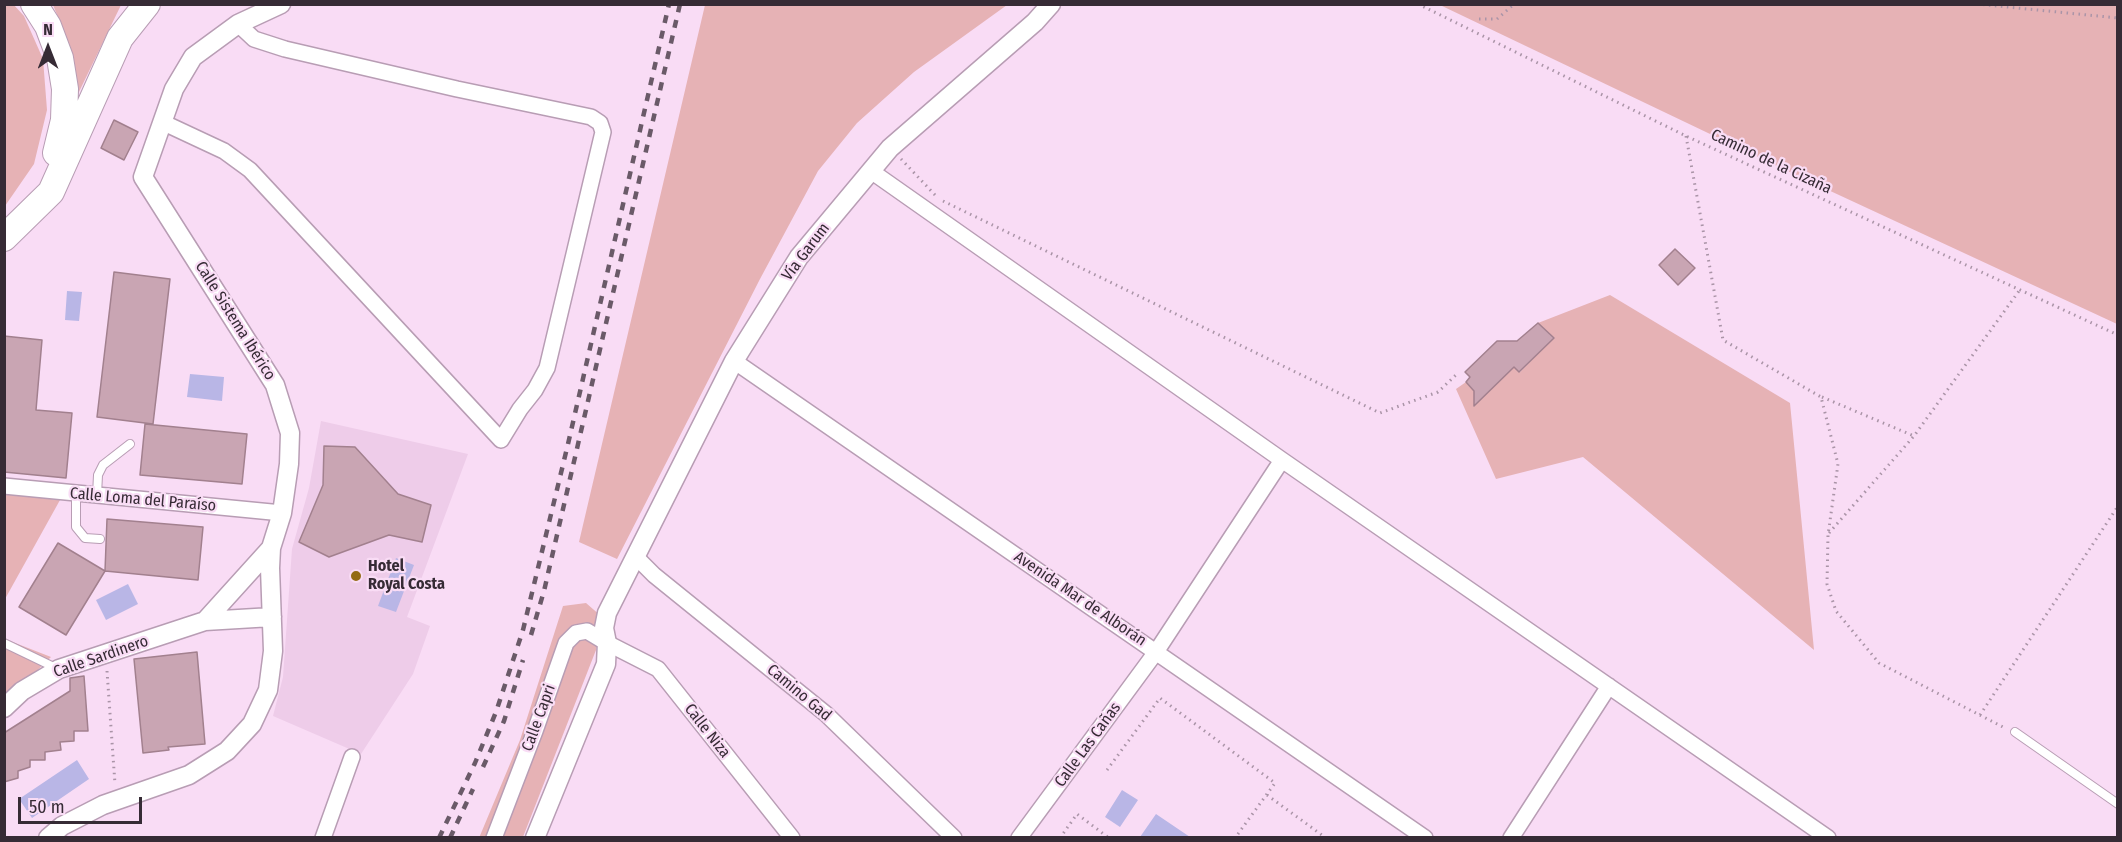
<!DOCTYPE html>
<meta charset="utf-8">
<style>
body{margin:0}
#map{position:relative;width:2122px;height:842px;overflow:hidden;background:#f9dcf5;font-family:"Fira Sans Condensed",sans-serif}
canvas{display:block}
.frame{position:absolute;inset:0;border:6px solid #362b35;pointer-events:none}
.north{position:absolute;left:18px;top:18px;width:60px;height:60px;-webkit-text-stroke:4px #f9dcf5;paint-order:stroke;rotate:0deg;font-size:16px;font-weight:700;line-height:24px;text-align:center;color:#362b35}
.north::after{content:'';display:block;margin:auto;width:21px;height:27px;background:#362b35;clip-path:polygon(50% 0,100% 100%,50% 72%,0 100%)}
.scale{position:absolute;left:18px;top:797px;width:124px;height:27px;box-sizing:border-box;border:3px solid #362b35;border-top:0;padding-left:8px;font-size:18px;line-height:21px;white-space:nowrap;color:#362b35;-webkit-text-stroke:4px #f9dcf5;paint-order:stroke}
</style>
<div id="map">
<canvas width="2122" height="842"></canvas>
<div class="frame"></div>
<div class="north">N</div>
<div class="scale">50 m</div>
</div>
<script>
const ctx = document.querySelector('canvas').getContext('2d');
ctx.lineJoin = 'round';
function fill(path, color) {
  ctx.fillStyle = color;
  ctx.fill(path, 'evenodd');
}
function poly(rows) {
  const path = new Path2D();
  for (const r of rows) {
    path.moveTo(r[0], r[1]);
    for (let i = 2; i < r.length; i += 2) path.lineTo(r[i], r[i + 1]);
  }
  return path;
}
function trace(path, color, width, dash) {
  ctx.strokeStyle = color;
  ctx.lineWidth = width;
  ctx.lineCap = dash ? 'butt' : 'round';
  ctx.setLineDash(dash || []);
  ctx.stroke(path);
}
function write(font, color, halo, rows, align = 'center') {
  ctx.font = font + ' "Fira Sans Condensed",sans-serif';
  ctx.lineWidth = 4.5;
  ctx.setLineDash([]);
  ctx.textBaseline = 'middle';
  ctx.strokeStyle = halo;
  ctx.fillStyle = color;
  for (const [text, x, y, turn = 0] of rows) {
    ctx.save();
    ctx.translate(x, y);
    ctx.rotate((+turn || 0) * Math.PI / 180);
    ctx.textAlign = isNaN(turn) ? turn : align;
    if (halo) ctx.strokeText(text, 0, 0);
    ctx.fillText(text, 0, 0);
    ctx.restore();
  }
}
fill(poly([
 [321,421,468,454,407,617,430,626,413,674,361,754,273,716,283,677,292,549,309,488]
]), '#eecce9');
fill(poly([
 [13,4,24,16,43,59,47,110,34,164,5,206,4,5],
 [53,5,121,5,77,96,70,46],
 [705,5,1007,5,914,72,857,123,818,171,760,279,617,559,579,542],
 [1440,5,2117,5,2117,324,1798,176],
 [1610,295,1790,403,1814,650,1583,457,1496,479,1456,389,1466,382,1474,391,1478,399,1482,398,1513,366,1520,372,1553,338,1538,323],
 [5,494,60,500,5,599,4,494],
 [586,603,601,616,596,650,523,837,479,838,520,740,563,606],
 [5,639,51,657,5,702]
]), '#e6b2b5');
fill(poly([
 [67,291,82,292,79,321,65,320],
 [190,374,224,377,222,401,187,397],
 [396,558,414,565,396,612,378,606],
 [128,584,138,604,106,620,96,600],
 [77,760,89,779,32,818,19,799],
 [1122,790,1138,800,1120,827,1105,817],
 [1156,814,1190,837,1140,837]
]), '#b9b6e6');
const building = poly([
 [114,120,138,132,124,160,101,148,114,120],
 [1675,249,1695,268,1678,285,1659,265,1675,249],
 [114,272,170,279,153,424,97,417,114,272],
 [1538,323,1554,338,1519,372,1514,367,1474,406,1474,391,1466,382,1470,377,1465,372,1497,341,1517,341,1538,323],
 [4,336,42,340,36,410,72,413,66,478,4,472,4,336],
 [145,424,247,434,242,484,140,475,145,424],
 [324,446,355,447,398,494,431,505,422,542,389,535,329,557,299,542,323,485,324,446],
 [107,519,203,527,198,580,105,571,107,519],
 [58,543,105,571,66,635,19,607,58,543],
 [197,652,205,744,168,747,169,750,143,753,134,659,197,652],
 [84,676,88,731,74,731,74,741,60,742,61,750,45,752,45,760,30,760,30,767,18,771,18,778,4,782,4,733,70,691,70,678,84,676]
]);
fill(building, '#c9a5b3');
trace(building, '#a2808e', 1.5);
const service = poly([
 [76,493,76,527,85,538,100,539],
 [97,495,98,475,103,465,130,444],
 [4,643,58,669],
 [2015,732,2118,804]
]);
const minor = poly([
 [162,122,224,151,250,170,501,440,520,409,535,390,547,368,603,132,600,123,591,117,457,89,285,49,254,39,238,24],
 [871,171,1282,460,1828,838],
 [734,361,1425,838],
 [4,486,282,513],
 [636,557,654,575,826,714,954,838],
 [323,838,352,757],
 [494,838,535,731,566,643,576,633,587,631,607,643,658,669,792,838],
 [1019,838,1156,652,1282,460],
 [1511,838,1609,686]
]);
const tertiary = poly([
 [205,621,271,548],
 [4,708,22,691,59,669,205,621,272,617],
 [48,838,62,826,103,805,189,775,227,751,252,724,268,690,273,651,270,568,271,548,282,513,289,464,290,433,275,385,143,177,174,89,193,57,238,24,281,4],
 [535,838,606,664,607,643,604,628,607,613,734,361,799,257,890,148,1035,22,1051,4]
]);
const motorway = poly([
 [34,4,48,26,60,58,65,89,64,120,56,153],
 [4,238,51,192,120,38,147,4]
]);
trace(service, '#b89db4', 10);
trace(minor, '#b89db4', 18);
trace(tertiary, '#b89db4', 21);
trace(motorway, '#b89db4', 28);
trace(poly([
 [1418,4,1686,136,2118,335],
 [1977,4,2118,18],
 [1479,19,1497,19,1514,4],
 [1686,136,1723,340,1821,397,1838,464,1828,535,1827,584,1836,611,1879,663,2005,728],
 [901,159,936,196],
 [943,201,1380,413,1438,392,1458,373],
 [1822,397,1914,436],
 [1829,533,1914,436,2019,291],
 [107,671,115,784],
 [1980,715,2118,506],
 [1107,770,1160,698,1275,783,1235,838],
 [1267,795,1326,838],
 [1060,838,1077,814,1109,838]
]), '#aa94a7', 3, [1.5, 4.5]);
trace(service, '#fff', 8);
trace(minor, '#fff', 15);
trace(tertiary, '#fff', 18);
trace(motorway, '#fff', 26);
trace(poly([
 [531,635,544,591,680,4],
 [483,767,504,721,523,660],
 [439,838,475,763,496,712,523,630,568,444,669,4],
 [450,838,473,789]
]), '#6a5a68', 4.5, [8, 8]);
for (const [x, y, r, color] of [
 [356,576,6,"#936b14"]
]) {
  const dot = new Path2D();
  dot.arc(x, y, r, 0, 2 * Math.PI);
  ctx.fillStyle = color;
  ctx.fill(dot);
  trace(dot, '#f9dcf5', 2);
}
write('16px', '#362b35', '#f9dcf5', [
 ["Camino de la Cizaña",1771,162,25],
 ["Vía Garum",806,252,-53],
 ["Calle Sistema Ibérico",235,321,58],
 ["Calle Loma del Paraíso",143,500,5],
 ["Avenida Mar de Alborán",1080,599,34],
 ["Calle Sardinero",101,657,-19],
 ["Camino Gad",799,693,40],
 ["Calle Capri",539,718,-70],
 ["Calle Niza",707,731,52],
 ["Calle Las Cañas",1088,745,-54]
]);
write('bold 16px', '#362b35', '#f9dcf5', [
 ["Hotel",368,567],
 ["Royal Costa",368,585]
], 'left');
</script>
